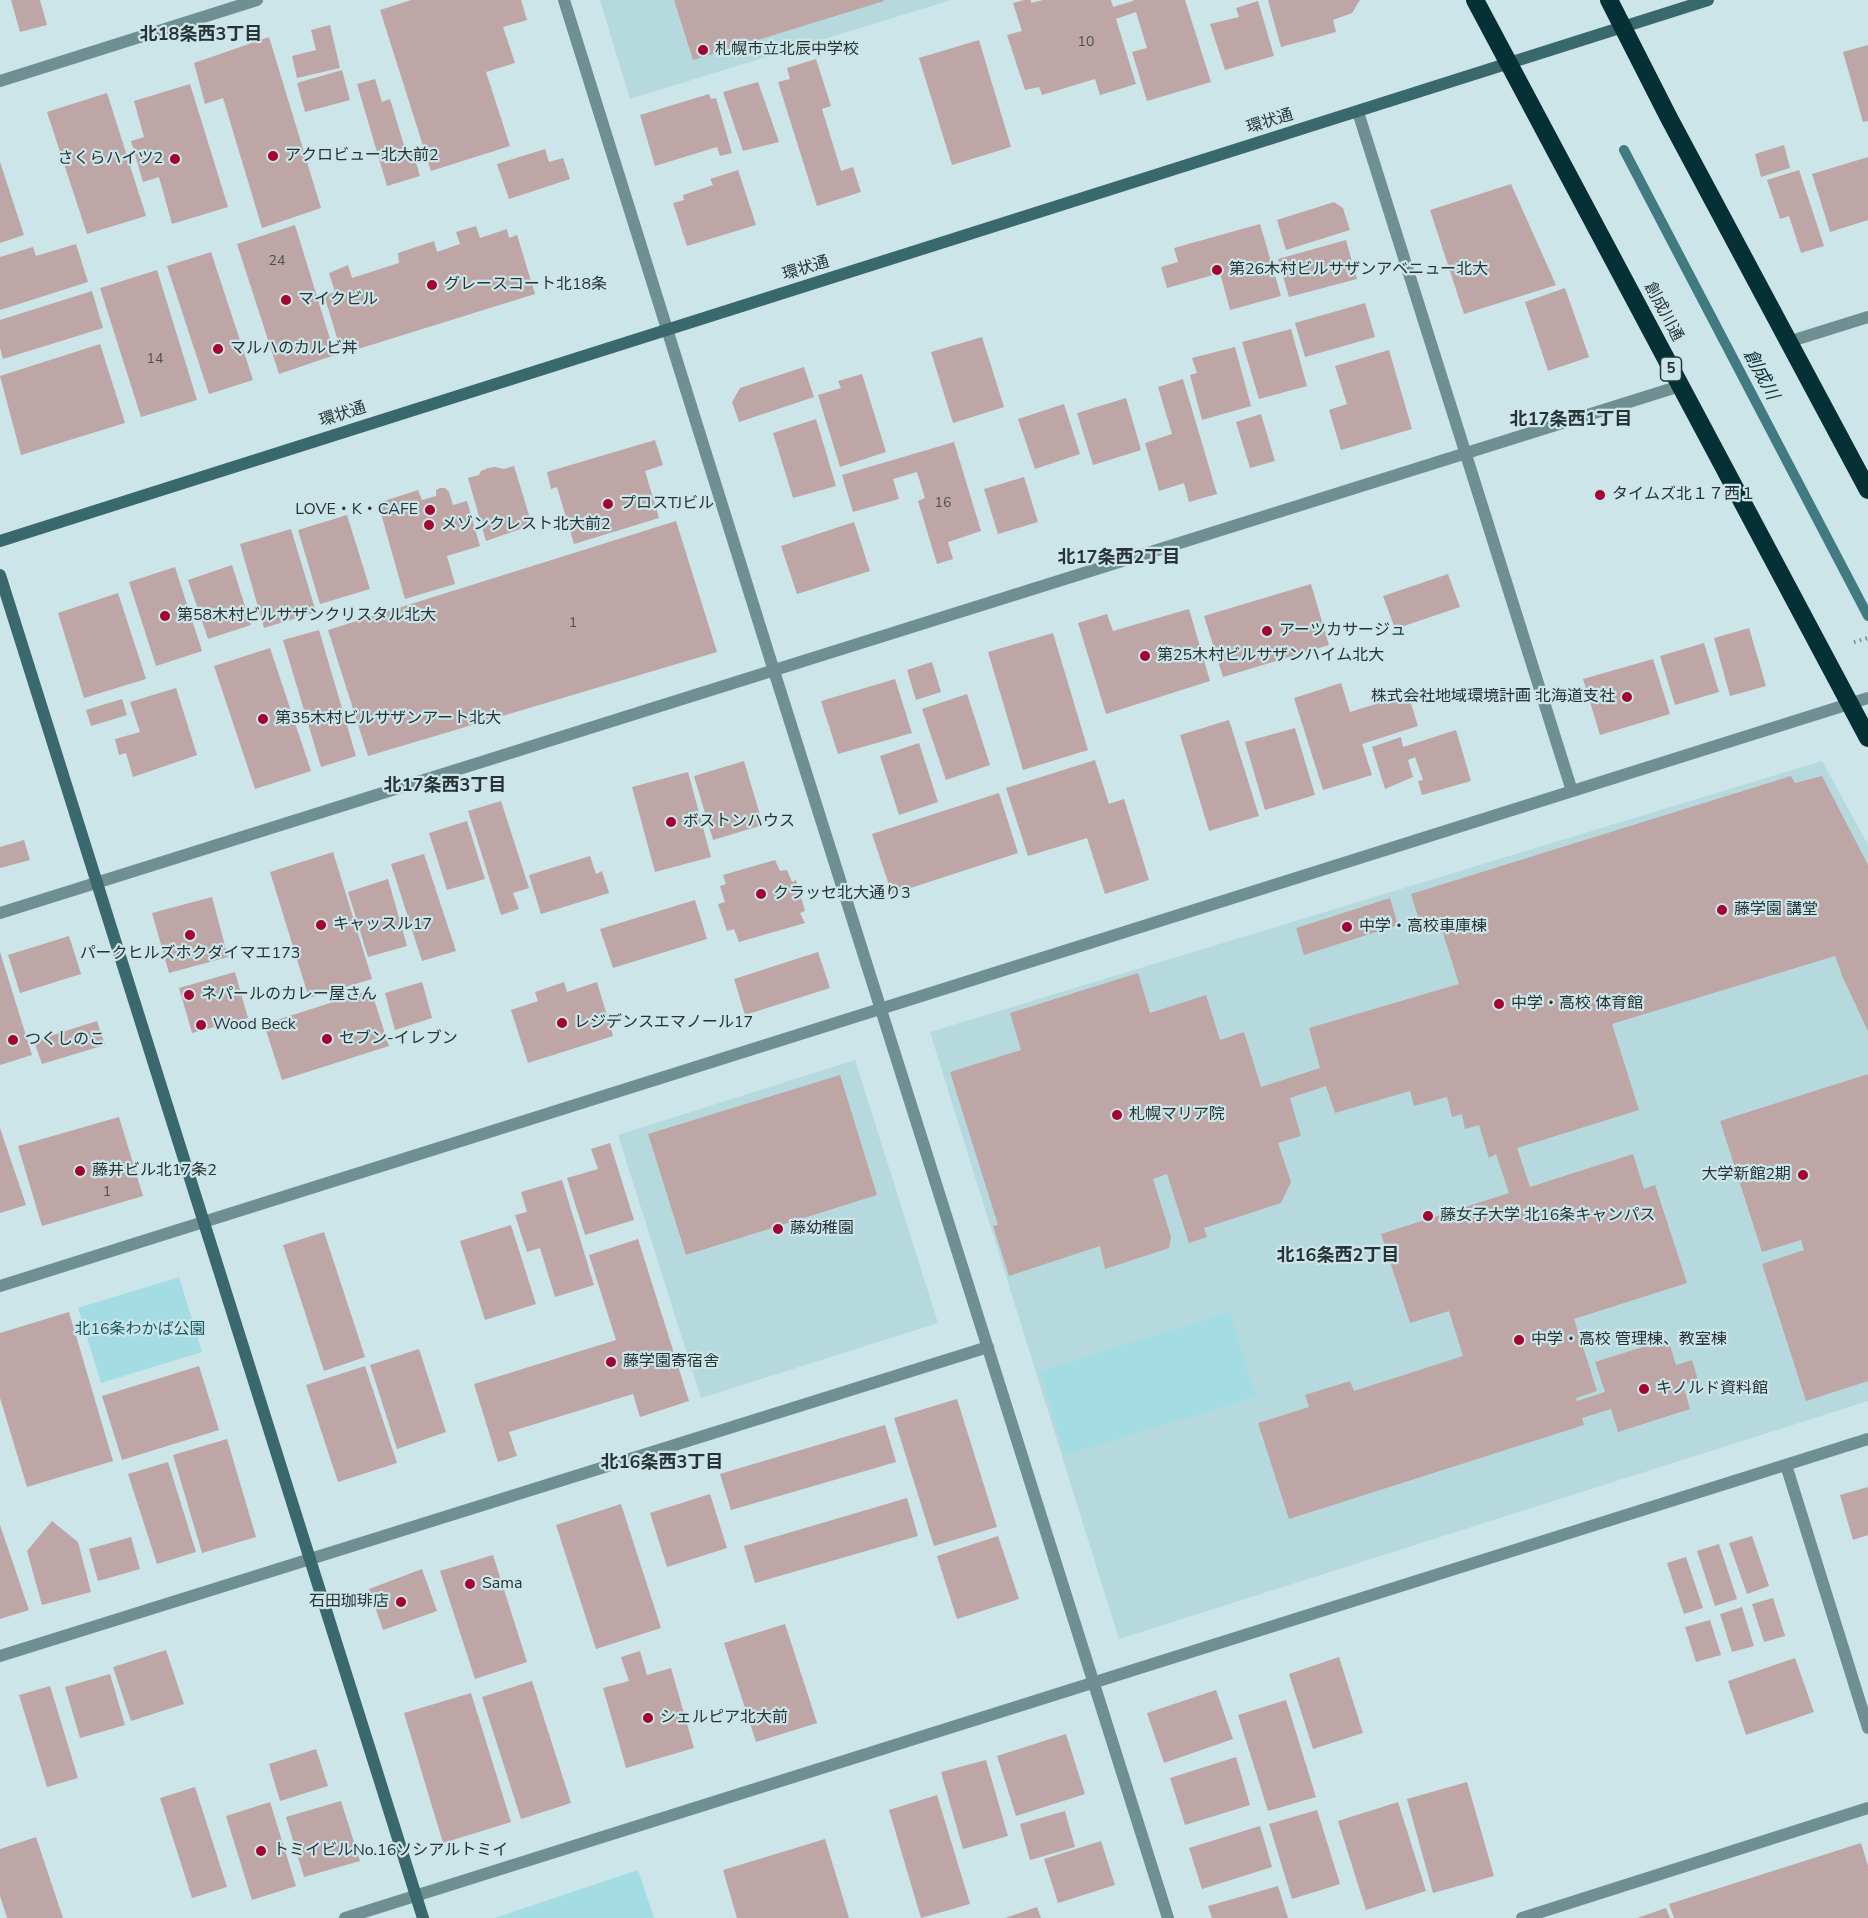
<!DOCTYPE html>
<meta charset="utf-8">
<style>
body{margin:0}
canvas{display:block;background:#cbe5e8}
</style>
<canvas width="1868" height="1918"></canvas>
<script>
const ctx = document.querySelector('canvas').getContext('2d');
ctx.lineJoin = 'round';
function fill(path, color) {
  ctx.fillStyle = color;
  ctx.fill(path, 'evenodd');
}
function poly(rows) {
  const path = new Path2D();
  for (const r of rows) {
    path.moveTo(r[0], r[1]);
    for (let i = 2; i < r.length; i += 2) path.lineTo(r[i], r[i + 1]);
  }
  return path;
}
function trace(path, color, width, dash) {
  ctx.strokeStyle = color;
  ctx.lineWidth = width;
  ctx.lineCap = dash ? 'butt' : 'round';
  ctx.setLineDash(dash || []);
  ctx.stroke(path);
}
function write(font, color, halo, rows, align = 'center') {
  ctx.font = font + ' "Nunito Sans","Noto Sans JP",sans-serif';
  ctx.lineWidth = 4.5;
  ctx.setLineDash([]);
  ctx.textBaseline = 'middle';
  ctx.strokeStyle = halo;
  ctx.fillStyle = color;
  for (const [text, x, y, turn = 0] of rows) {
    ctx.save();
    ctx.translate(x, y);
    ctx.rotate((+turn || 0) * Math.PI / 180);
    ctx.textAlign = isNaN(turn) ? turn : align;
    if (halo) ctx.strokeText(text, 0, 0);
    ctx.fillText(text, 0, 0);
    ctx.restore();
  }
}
fill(poly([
 [600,0,951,0,630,99],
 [1822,761,1868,845,1868,1401,1119,1639,930,1032],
 [855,1060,938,1323,701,1398,618,1135]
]), '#b6d9dd');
fill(poly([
 [179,1277,202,1352,101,1383,78,1308],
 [1230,1312,1256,1397,1065,1455,1039,1371],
 [638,1870,654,1918,495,1918]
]), '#a3dde3');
trace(poly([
 [1624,150,1868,616]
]), '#427a81', 10);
fill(poly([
 [11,0,40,0,47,25,20,32],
 [411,0,521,0,527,20,503,27,515,63,486,72,510,146,431,171,380,10],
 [674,0,884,0,884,1,693,60],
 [1024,0,1031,0,1031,3,1043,0,1111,0,1113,7,1133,1,1133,0,1185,0,1211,82,1147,101,1132,52,1147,48,1136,12,1116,19,1136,84,1100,95,1095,79,1042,95,1039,87,1025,90,1007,35,1022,31,1013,3],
 [1268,0,1360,0,1352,13,1333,20,1336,32,1281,47],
 [1258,1,1274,56,1225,70,1210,24,1239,17,1236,8],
 [330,25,340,68,297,78,292,56,316,50,311,30],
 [269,37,321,208,262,228,223,98,205,104,194,63],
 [979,40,1011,147,952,165,919,58],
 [1868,45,1868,121,1863,122,1843,52],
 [816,59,831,106,822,109,841,171,853,167,861,192,817,206,778,82,790,79,787,68],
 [342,70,350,100,305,112,297,83],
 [375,79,382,102,390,99,407,155,413,153,420,176,387,186,357,84],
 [758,82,779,142,743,151,723,92],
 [190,84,228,207,172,224,159,177,143,182,131,141,144,137,134,101],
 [107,93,146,216,87,234,47,112],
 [709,94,711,99,716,98,732,153,720,156,717,147,655,166,640,115],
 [1784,145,1790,168,1761,177,1755,154],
 [545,149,549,162,563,158,570,179,509,199,497,164],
 [1868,157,1868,220,1830,232,1812,174],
 [0,162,24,235,0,243],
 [738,170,756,225,687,246,673,203,684,200,683,195,713,185,710,179],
 [1799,170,1824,246,1801,253,1789,216,1780,219,1767,180],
 [1511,184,1556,285,1464,314,1430,210],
 [1334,202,1343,208,1350,230,1286,250,1277,220],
 [1260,224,1281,296,1230,310,1220,273,1167,288,1161,267,1178,262,1174,248],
 [295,225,335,355,279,374,237,244],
 [476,226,480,238,507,229,509,238,517,235,535,294,342,354,324,295,335,292,329,273,348,265,352,278,399,263,398,253,434,241,437,252,460,244,456,232],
 [1346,240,1357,279,1289,297,1278,259],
 [76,244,88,282,0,310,0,257,33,247,36,256],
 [211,252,253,380,209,394,167,266],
 [157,270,197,400,141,417,100,288],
 [1565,288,1589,357,1548,371,1525,302],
 [92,291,103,328,3,359,0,348,0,320],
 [1365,303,1375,337,1305,357,1295,323],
 [1291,329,1307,386,1259,399,1242,342],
 [982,337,1004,407,953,423,931,352],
 [100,344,125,423,21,455,0,376],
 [1235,347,1251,406,1202,420,1190,375,1197,373,1192,358],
 [1389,350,1412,429,1341,450,1329,410,1347,404,1335,366],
 [804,367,814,397,739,422,732,402,740,388],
 [862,374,886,452,840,467,818,395,841,388,838,381],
 [1183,379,1217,494,1189,502,1184,483,1159,491,1145,443,1172,434,1158,387],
 [1126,398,1141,450,1093,465,1077,413],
 [1064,404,1080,454,1035,469,1018,419],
 [1261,414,1275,461,1250,468,1236,422],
 [816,419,836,486,793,498,773,433],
 [655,440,663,465,645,471,659,518,574,544,557,487,551,489,547,472],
 [954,442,981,531,948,542,953,559,937,564,918,501,925,498,917,472,893,479,899,499,853,512,842,475],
 [514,466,532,525,486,541,468,478,479,475,481,471,488,468,495,467,504,469],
 [1024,477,1038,522,998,534,984,489],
 [440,488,445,488,449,492,453,505,467,501,480,546,447,556,455,584,405,599,378,503,418,490,422,500,436,496,436,490],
 [347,515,370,589,320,604,298,530],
 [676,521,717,652,368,756,328,630],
 [854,522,870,571,797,594,781,546],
 [291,529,316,612,264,628,240,544],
 [232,565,251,625,208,639,188,580],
 [175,567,202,651,156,666,129,582],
 [1448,574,1460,607,1395,629,1383,596],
 [1311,584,1329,645,1223,677,1204,616],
 [118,593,146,679,84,698,58,613],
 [1189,609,1210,681,1106,714,1078,623,1107,614,1113,631],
 [1749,628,1766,686,1730,696,1714,638],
 [319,630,356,756,321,767,283,640],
 [1053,633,1088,750,1023,770,988,652],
 [1704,643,1719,692,1675,705,1660,656],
 [270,648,311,771,255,789,214,666],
 [1653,659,1670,714,1600,735,1583,679],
 [932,662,941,692,916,700,907,670],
 [895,679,912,733,838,754,821,701],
 [1341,683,1350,712,1408,694,1418,726,1362,744,1372,775,1323,790,1294,698],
 [176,688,197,755,133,777,126,753,119,755,115,739,140,732,130,702],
 [967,694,990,765,946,780,922,709],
 [122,699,127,715,91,726,86,710],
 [1229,720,1259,816,1209,831,1180,735],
 [1295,728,1315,795,1265,810,1245,742],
 [1456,730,1471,781,1422,795,1418,781,1423,780,1415,757,1408,760,1413,777,1385,789,1372,747,1401,737,1403,747],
 [919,743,938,802,899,815,880,756],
 [1095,760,1109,804,1124,799,1149,880,1105,894,1087,838,1028,856,1006,788],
 [744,761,763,825,713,840,694,776],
 [688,772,711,857,655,872,632,787],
 [1791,776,1795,783,1822,776,1868,865,1868,1031,1843,978,1835,956,1612,1024,1639,1110,1517,1148,1530,1187,1633,1154,1644,1189,1655,1185,1687,1283,1574,1319,1597,1391,1576,1398,1577,1401,1605,1392,1595,1362,1668,1339,1676,1365,1692,1360,1698,1380,1683,1385,1690,1409,1618,1432,1611,1409,1582,1418,1584,1425,1289,1519,1258,1423,1309,1407,1305,1395,1350,1381,1354,1391,1463,1356,1449,1311,1410,1323,1381,1234,1509,1193,1496,1154,1489,1158,1479,1125,1465,1129,1462,1114,1452,1117,1447,1097,1414,1106,1410,1091,1335,1113,1326,1086,1290,1098,1301,1136,1278,1143,1291,1182,1281,1203,1204,1228,1207,1237,1189,1243,1167,1174,1153,1179,1171,1237,1169,1248,1105,1269,1100,1246,1009,1276,993,1226,998,1225,950,1072,1021,1050,1010,1013,1138,973,1150,1013,1206,995,1220,1040,1244,1032,1261,1087,1320,1068,1309,1028,1459,984,1441,927,1423,933,1411,894],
 [999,793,1018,853,892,894,872,834],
 [501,801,529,888,513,893,519,909,501,915,468,811],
 [467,821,485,879,447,890,429,833],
 [24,840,30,860,0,868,0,847],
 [333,852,372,979,309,998,270,872],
 [424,854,456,951,422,961,391,864],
 [590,856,596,874,602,871,609,893,541,914,529,875],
 [775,860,780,871,787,870,792,882,796,880,805,911,800,913,805,923,739,942,734,929,727,931,718,904,725,902,720,886,726,884,723,875],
 [388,879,407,946,368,957,348,892],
 [212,897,228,957,169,973,152,913],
 [1390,898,1398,925,1304,955,1296,928],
 [695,900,707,939,613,968,600,929],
 [69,936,81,974,20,993,8,955],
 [0,952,32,1055,0,1065],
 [818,952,830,988,745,1015,734,979],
 [235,972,248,1018,192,1033,179,988],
 [422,982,432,1018,395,1030,385,993],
 [564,982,567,992,597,982,613,1036,528,1063,511,1010,538,1001,535,992],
 [371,990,389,1046,282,1080,264,1024],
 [97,1021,105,1045,42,1064,34,1041],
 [1868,1074,1868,1381,1806,1401,1762,1264,1804,1250,1801,1240,1762,1252,1720,1121],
 [840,1075,877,1195,686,1255,648,1134],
 [119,1117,143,1196,42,1226,18,1146],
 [0,1128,26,1205,0,1213],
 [610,1143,634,1220,585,1235,567,1178,598,1169,591,1149],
 [562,1180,594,1285,555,1297,540,1248,527,1252,515,1215,527,1212,521,1192],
 [511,1225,536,1304,485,1320,460,1241],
 [324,1232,365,1357,324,1371,283,1245],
 [638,1239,689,1401,640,1417,633,1394,509,1432,517,1456,498,1462,474,1384,616,1340,589,1255],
 [69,1312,113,1461,27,1487,0,1398,0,1333],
 [419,1349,446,1432,397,1449,370,1365],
 [199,1366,219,1430,122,1460,102,1396],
 [365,1366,397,1463,338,1482,306,1385],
 [957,1399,997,1527,934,1546,894,1418],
 [885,1425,896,1462,731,1510,720,1474],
 [227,1439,256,1537,202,1553,173,1455],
 [168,1462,196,1552,157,1564,128,1474],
 [1868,1487,1868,1535,1853,1540,1840,1495],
 [710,1494,727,1548,667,1567,650,1513],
 [907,1498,918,1536,755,1583,744,1546],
 [621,1504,661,1628,596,1649,556,1525],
 [52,1521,78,1542,91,1592,42,1605,27,1551],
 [0,1525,29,1610,0,1619],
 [998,1536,1019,1599,957,1619,937,1556],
 [1752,1536,1769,1586,1747,1594,1729,1543],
 [131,1537,140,1569,98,1581,89,1549],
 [1719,1544,1737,1599,1715,1606,1697,1551],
 [493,1555,527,1662,475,1679,440,1571],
 [1686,1557,1703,1608,1684,1614,1667,1563],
 [422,1569,437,1611,383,1630,369,1589],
 [1773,1598,1785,1636,1764,1642,1752,1604],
 [1742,1607,1754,1646,1732,1652,1720,1614],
 [1710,1620,1721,1655,1696,1662,1685,1627],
 [785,1624,817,1723,756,1742,724,1643],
 [166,1650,184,1704,131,1721,113,1667],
 [640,1651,647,1675,671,1668,694,1748,626,1768,603,1688,629,1681,621,1657],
 [1339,1657,1363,1733,1313,1749,1289,1674],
 [1795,1658,1814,1712,1746,1735,1728,1681],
 [110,1674,125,1725,80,1738,65,1687],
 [532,1681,571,1803,521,1819,482,1697],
 [50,1686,78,1778,47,1787,19,1695],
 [1216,1690,1233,1739,1164,1763,1147,1713],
 [471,1693,511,1822,443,1843,404,1713],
 [1286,1700,1316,1797,1268,1811,1238,1715],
 [1066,1734,1085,1794,1016,1816,997,1756],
 [316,1749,328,1786,280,1801,269,1764],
 [1236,1757,1250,1805,1185,1825,1170,1778],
 [986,1760,1008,1836,963,1849,941,1772],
 [1467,1782,1494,1876,1433,1893,1407,1799],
 [195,1787,227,1887,192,1898,160,1798],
 [937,1795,970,1904,921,1918,889,1810],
 [341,1801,360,1861,304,1877,286,1817],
 [270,1802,296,1886,252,1900,226,1816],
 [1398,1802,1426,1891,1366,1910,1338,1821],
 [1317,1810,1340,1884,1292,1899,1269,1824],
 [1065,1811,1075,1847,1030,1860,1020,1824],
 [1260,1826,1272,1867,1202,1889,1189,1848],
 [36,1837,63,1918,7,1918,0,1896,0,1849],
 [825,1839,849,1918,737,1918,723,1870],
 [1101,1841,1115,1885,1058,1903,1044,1859],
 [1861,1843,1868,1866,1868,1918,1674,1918,1669,1904],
 [1278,1886,1288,1918,1212,1918,1208,1906],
 [1037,1907,1041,1918,1005,1918],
 [1666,1908,1670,1918,1637,1918]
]), '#bea6a6');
trace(poly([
 [1854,642,1868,638]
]), '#77898b', 4, [1.5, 4.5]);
trace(poly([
 [564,0,774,671,1168,1918],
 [0,81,257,0],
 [1358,112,1572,791],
 [1788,342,1868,317],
 [0,913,1680,386],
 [0,1286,1868,698],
 [1786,1465,1868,1728],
 [0,1656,988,1347],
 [345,1918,1868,1439],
 [1522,1918,1868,1808]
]), '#708f92', 12);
trace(poly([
 [0,541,1708,0],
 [0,575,423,1918]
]), '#39686d', 12);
trace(poly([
 [1475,0,1868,738],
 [1609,0,1669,118,1868,490]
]), '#053136', 18);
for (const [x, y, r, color] of [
 [703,50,6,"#a30431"],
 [273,156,6,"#a30431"],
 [175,159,6,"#a30431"],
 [1217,270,6,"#a30431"],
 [432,285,6,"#a30431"],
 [286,300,6,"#a30431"],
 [218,349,6,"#a30431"],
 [1600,495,6,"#a30431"],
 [608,504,6,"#a30431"],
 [430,510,6,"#a30431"],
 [429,525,6,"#a30431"],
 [165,616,6,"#a30431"],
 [1267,631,6,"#a30431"],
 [1145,656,6,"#a30431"],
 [1627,697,6,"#a30431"],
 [263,719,6,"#a30431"],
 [671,822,6,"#a30431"],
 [761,894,6,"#a30431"],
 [1722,910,6,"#a30431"],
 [321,925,6,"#a30431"],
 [1347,927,6,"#a30431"],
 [190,935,6,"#a30431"],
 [189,995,6,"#a30431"],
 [1499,1004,6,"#a30431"],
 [562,1023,6,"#a30431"],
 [201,1025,6,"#a30431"],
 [327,1039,6,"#a30431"],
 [13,1040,6,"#a30431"],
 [1117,1115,6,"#a30431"],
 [80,1171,6,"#a30431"],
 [1803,1175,6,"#a30431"],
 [1428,1216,6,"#a30431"],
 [778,1229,6,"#a30431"],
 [1519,1340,6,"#a30431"],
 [611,1362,6,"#a30431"],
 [1644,1389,6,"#a30431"],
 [470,1584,6,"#a30431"],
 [401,1602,6,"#a30431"],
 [648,1718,6,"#a30431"],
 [261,1851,6,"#a30431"]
]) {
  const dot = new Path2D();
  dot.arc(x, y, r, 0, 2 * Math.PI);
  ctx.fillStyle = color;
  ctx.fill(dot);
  trace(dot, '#cbe5e8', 2);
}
write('14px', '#4e5051', null, [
 ["10",1086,43],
 ["24",277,262],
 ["14",155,360],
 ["16",943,504],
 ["1",573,624],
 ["1",107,1193]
]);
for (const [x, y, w] of [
 [1671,369,21]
]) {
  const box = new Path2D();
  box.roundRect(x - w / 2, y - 12, w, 24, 4.5);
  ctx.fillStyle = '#cbe5e8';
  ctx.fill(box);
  trace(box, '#293335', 1.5);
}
write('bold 15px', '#293335', null, [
 ["5",1671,369]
]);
write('16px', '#293335', '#cbe5e8', [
 ["札幌市立北辰中学校",715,50],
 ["アクロビュー北大前2",285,156],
 ["さくらハイツ2",163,159,"right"],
 ["第26木村ビルサザンアベニュー北大",1229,270],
 ["グレースコート北18条",444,285],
 ["マイクビル",298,300],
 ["マルハのカルビ丼",230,349],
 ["タイムズ北１７西１",1612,495],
 ["プロスTJビル",620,504],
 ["LOVE・K・CAFE",418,510,"right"],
 ["メゾンクレスト北大前2",441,525],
 ["第58木村ビルサザンクリスタル北大",177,616],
 ["アーツカサージュ",1279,631],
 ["第25木村ビルサザンハイム北大",1157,656],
 ["株式会社地域環境計画 北海道支社",1615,697,"right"],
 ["第35木村ビルサザンアート北大",275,719],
 ["ボストンハウス",683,822],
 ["クラッセ北大通り3",773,894],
 ["藤学園 講堂",1734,910],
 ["キャッスル17",333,925],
 ["中学・高校車庫棟",1359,927],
 ["パークヒルズホクダイマエ173",190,954,"center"],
 ["ネパールのカレー屋さん",201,995],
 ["中学・高校 体育館",1511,1004],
 ["レジデンスエマノール17",574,1023],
 ["Wood Beck",213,1025],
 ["セブン-イレブン",339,1039],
 ["つくしのこ",25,1040],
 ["札幌マリア院",1129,1115],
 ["藤井ビル北17条2",92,1171],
 ["大学新館2期",1791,1175,"right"],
 ["藤女子大学 北16条キャンパス",1440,1216],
 ["藤幼稚園",790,1229],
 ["中学・高校 管理棟、教室棟",1531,1340],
 ["藤学園寄宿舎",623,1362],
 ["キノルド資料館",1656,1389],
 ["Sama",482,1584],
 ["石田珈琲店",389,1602,"right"],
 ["シェルピア北大前",660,1718],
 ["トミイビルNo.16ソシアルトミイ",273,1851]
], 'left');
write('16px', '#293335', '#cbe5e8', [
 ["環状通",1270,122,-17],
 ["環状通",806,269,-17],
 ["創成川通",1663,312,62],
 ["環状通",343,415,-18]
]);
write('16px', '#1b5b62', '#cbe5e8', [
 ["北16条わかば公園",140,1330]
]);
write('bold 18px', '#293335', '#cbe5e8', [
 ["北18条西3丁目",201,36],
 ["北17条西1丁目",1571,421],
 ["北17条西2丁目",1119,559],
 ["北17条西3丁目",445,787],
 ["北16条西2丁目",1338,1257],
 ["北16条西3丁目",662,1464]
]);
write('italic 18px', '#0d3337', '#cbe5e8', [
 ["創成川",1760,375,62]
]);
</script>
